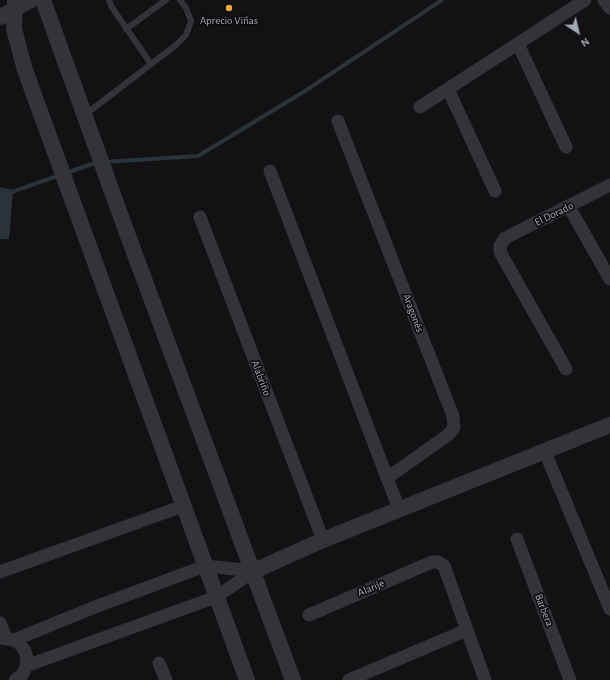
<!DOCTYPE html>
<meta charset="utf-8">
<style>
body{margin:0}
#map{position:relative;width:610px;height:680px;overflow:hidden;background:#121214;font-family:"Alegreya Sans",sans-serif}
canvas{display:block}
.north{position:absolute;left:558px;top:12px;width:40px;height:40px;-webkit-text-stroke:3px #0d0d0f;paint-order:stroke;rotate:145deg;font-size:11px;font-weight:700;line-height:16px;text-align:center;color:#a3a9b4}
.north::after{content:'';display:block;margin:auto;width:14px;height:18px;background:#a3a9b4;clip-path:polygon(50% 0,100% 100%,50% 72%,0 100%)}
</style>
<div id="map">
<canvas width="610" height="680"></canvas>
<div class="north">N</div>
</div>
<script>
const ctx = document.querySelector('canvas').getContext('2d');
ctx.lineJoin = 'round';
function fill(path, color) {
  ctx.fillStyle = color;
  ctx.fill(path, 'evenodd');
}
function poly(rows) {
  const path = new Path2D();
  for (const r of rows) {
    path.moveTo(r[0], r[1]);
    for (let i = 2; i < r.length; i += 2) path.lineTo(r[i], r[i + 1]);
  }
  return path;
}
function trace(path, color, width, dash) {
  ctx.strokeStyle = color;
  ctx.lineWidth = width;
  ctx.lineCap = dash ? 'butt' : 'round';
  ctx.setLineDash(dash || []);
  ctx.stroke(path);
}
function write(font, color, halo, rows, align = 'center') {
  ctx.font = font + ' "Alegreya Sans",sans-serif';
  ctx.lineWidth = 3.5;
  ctx.setLineDash([]);
  ctx.textBaseline = 'middle';
  ctx.strokeStyle = halo;
  ctx.fillStyle = color;
  for (const [text, x, y, turn = 0] of rows) {
    ctx.save();
    ctx.translate(x, y);
    ctx.rotate((+turn || 0) * Math.PI / 180);
    ctx.textAlign = isNaN(turn) ? turn : align;
    if (halo) ctx.strokeText(text, 0, 0);
    ctx.fillText(text, 0, 0);
    ctx.restore();
  }
}
fill(poly([
 [0,187,13,190,9,239,0,239]
]), '#2a3339');
trace(poly([
 [104,162,198,156,305,91,442,0],
 [66,173,98,162],
 [0,196,60,175]
]), '#2a3339', 4);
trace(poly([
 [109,0,111,6,151,64],
 [126,29,166,0],
 [86,114,176,45,186,35,191,21,186,8,180,0]
]), '#333439', 6);
trace(poly([
 [604,0,610,8],
 [518,44,566,147],
 [448,89,495,191],
 [420,107,585,0],
 [338,121,453,416,454,428,448,435,387,478],
 [270,171,399,509],
 [569,207,610,279],
 [200,217,323,540],
 [566,369,500,252,500,246,505,238,610,185],
 [545,452,610,609],
 [517,539,570,680],
 [0,572,183,506],
 [309,615,432,562,438,562,444,566,485,680],
 [0,623,6,638],
 [0,638,14,640,20,644,25,651,27,658,26,666,23,674,15,680],
 [14,640,95,607,205,566,254,571],
 [159,663,166,680],
 [26,666,216,597,254,571],
 [349,680,467,630]
]), '#333439', 13);
trace(poly([
 [15,0,14,29,25,70,247,680],
 [43,0,124,225,293,680],
 [0,17,31,0],
 [254,571,323,540,610,425]
]), '#333439', 16);
for (const [x, y, r, color] of [
 [229,8,4,"#f2a62c"]
]) {
  const dot = new Path2D();
  dot.arc(x, y, r, 0, 2 * Math.PI);
  ctx.fillStyle = color;
  ctx.fill(dot);
  trace(dot, '#0d0d0f', 1.5);
}
write('11px', '#a3a9b4', '#0d0d0f', [
 ["Aprecio Viñas",229,21]
]);
write('11px', '#a3a9b4', '#0d0d0f', [
 ["El Dorado",554,214,-26],
 ["Aragonés",413,313,69],
 ["Alabriño",261,378,69],
 ["Alarije",371,588,-23],
 ["Barbera",544,610,69]
]);
</script>
